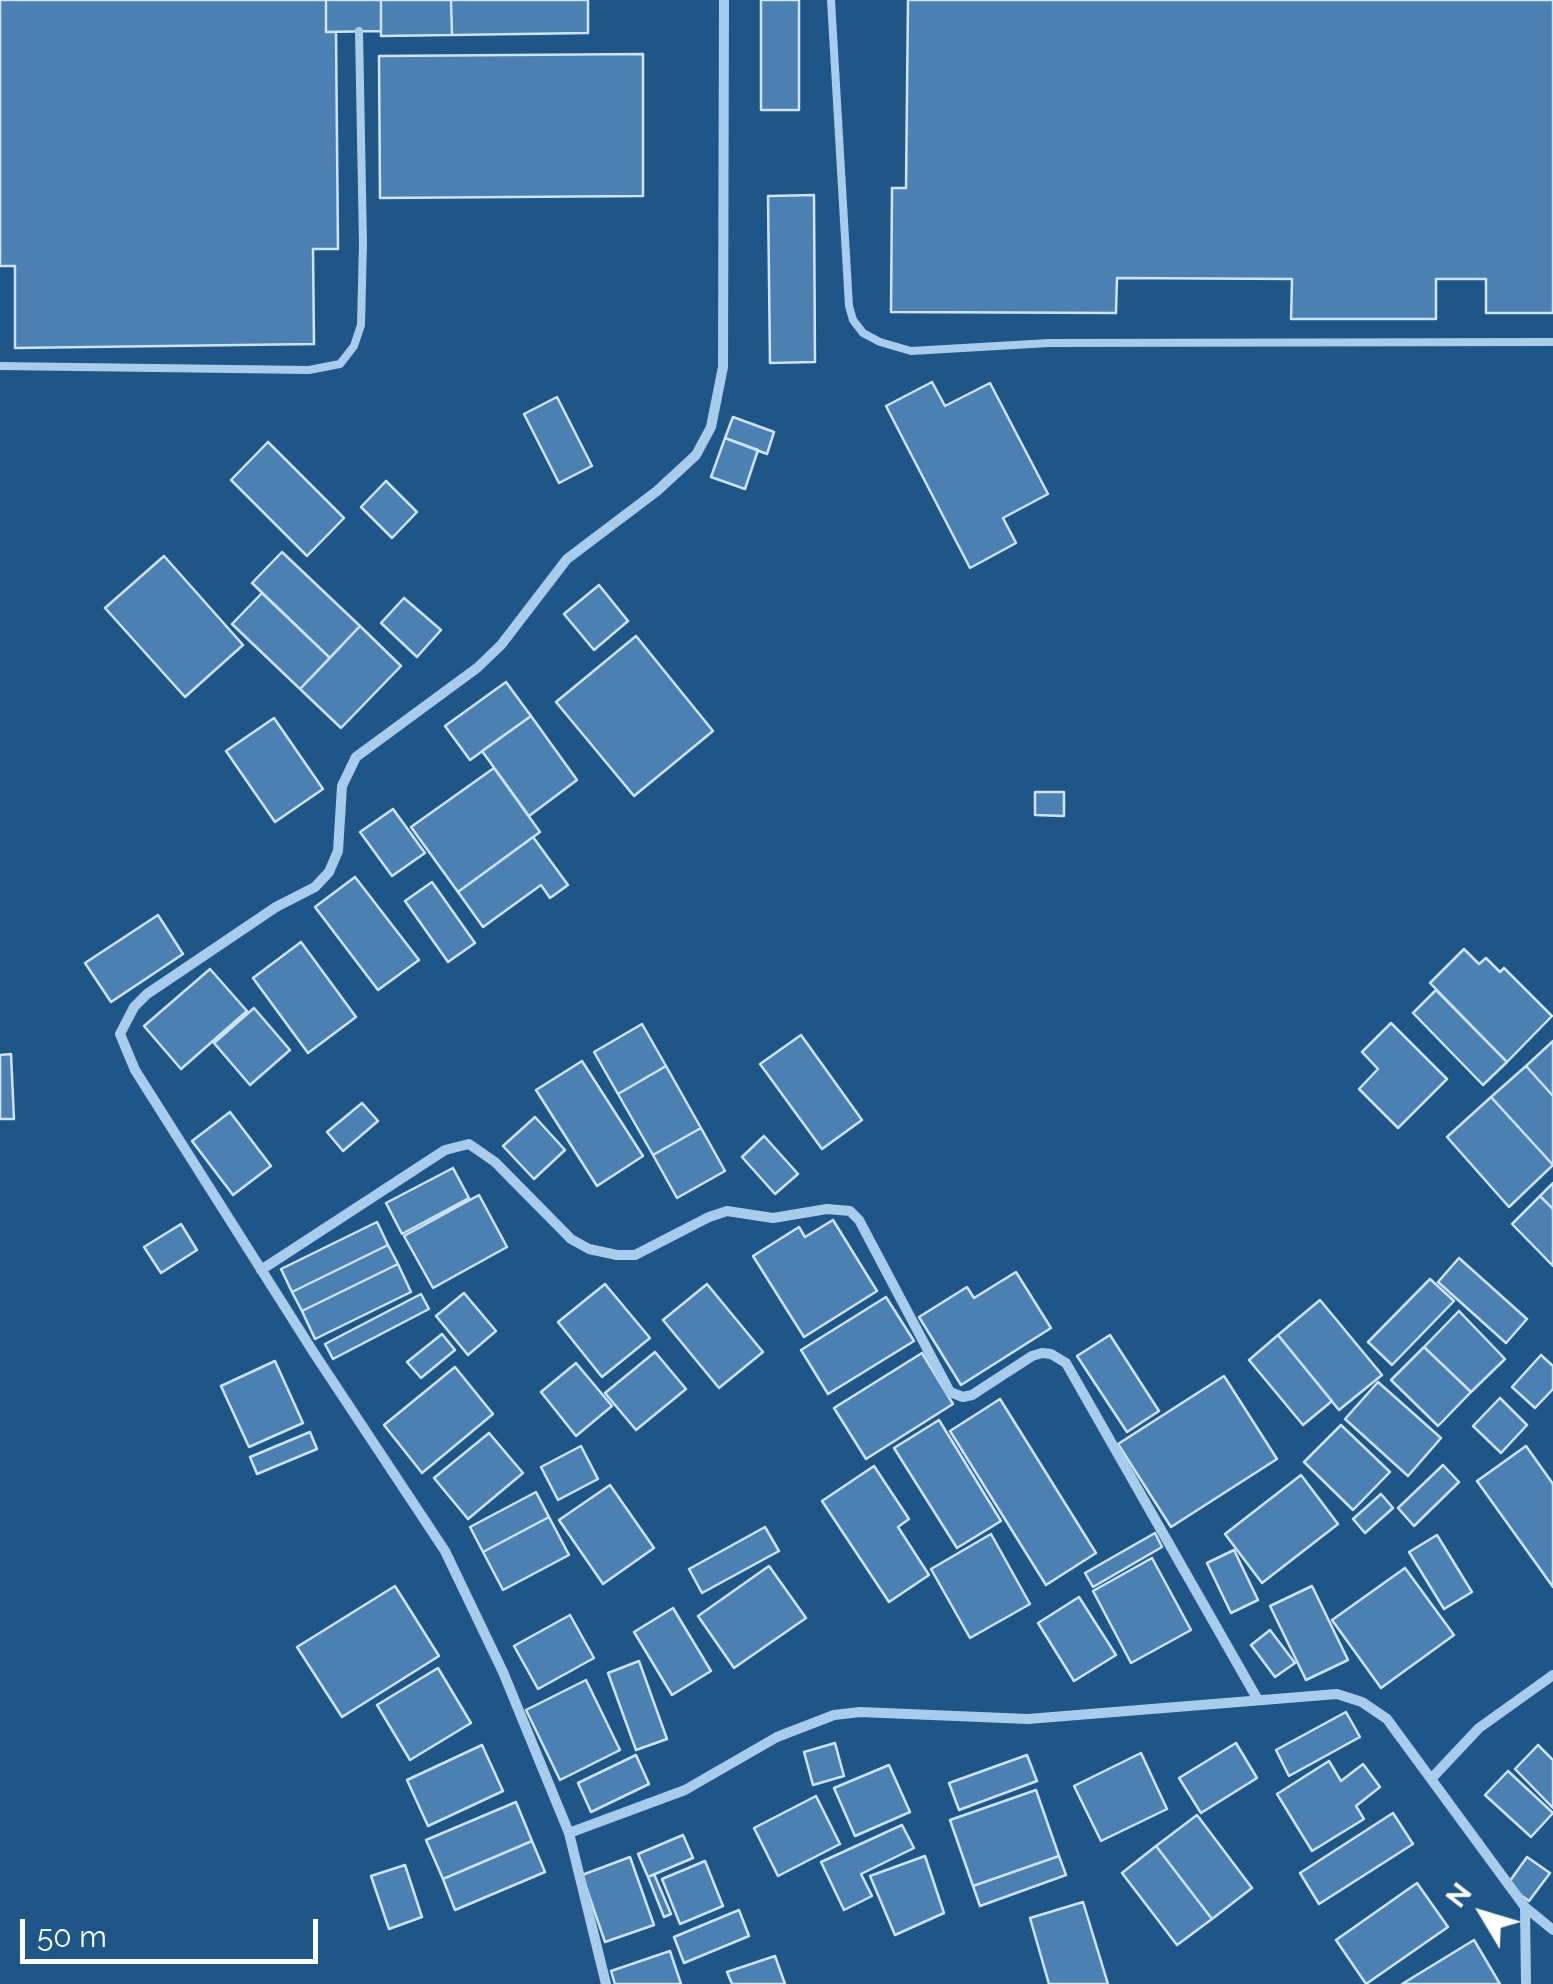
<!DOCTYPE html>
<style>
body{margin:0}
#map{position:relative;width:1553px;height:1984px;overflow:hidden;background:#1f5688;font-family:Raleway,sans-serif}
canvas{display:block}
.north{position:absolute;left:1433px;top:1864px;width:100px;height:100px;-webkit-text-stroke:8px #1f5688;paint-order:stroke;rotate:308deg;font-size:28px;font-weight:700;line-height:40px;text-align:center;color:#fff}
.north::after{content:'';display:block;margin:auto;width:35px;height:45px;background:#fff;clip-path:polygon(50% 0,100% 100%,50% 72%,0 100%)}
.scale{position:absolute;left:20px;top:1919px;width:298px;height:45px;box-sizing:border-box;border:5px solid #fff;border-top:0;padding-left:12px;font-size:30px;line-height:35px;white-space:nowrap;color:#fff;-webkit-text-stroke:8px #1f5688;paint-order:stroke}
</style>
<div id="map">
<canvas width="1553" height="1984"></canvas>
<div class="north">N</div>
<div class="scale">50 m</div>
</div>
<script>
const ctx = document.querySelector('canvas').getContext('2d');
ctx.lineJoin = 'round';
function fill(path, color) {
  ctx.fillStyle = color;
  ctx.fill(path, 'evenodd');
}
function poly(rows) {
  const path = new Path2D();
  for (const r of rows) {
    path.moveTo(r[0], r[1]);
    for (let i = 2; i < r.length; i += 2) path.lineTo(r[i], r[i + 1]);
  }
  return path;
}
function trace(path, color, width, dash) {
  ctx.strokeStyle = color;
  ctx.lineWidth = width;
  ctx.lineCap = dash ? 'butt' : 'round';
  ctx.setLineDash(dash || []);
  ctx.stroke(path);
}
const building = poly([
 [0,0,326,0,326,32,336,32,338,249,313,249,314,344,15,348,15,266,0,266,0,0],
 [326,0,381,0,381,31,326,32,326,0],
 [381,0,451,0,452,35,381,36,381,0],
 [451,0,588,0,588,33,452,35,451,0],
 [761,0,799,0,799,110,761,110,761,0],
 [908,0,1553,0,1553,313,1486,313,1486,279,1436,279,1436,319,1291,319,1292,279,1117,278,1116,313,891,312,892,188,906,188,908,0],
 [643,54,643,196,380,198,379,56,643,54],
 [814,195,815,362,770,363,768,196,814,195],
 [932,382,945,406,990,383,1048,494,1003,518,1016,543,970,568,886,406,932,382],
 [557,397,592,466,559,483,524,414,557,397],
 [733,417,774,432,767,454,725,438,733,417],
 [725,438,758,450,745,489,711,477,725,438],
 [268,442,344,518,307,556,231,480,268,442],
 [386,481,417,512,392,538,361,507,386,481],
 [282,552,360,626,330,658,252,583,282,552],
 [164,556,243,645,185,697,105,608,164,556],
 [599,585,628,621,594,650,564,614,599,585],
 [262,593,330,658,300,689,232,624,262,593],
 [404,598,441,630,417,657,381,623,404,598],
 [360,626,401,666,341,728,300,689,360,626],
 [636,636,713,731,634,796,556,702,636,636],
 [506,682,531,716,470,760,445,726,506,682],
 [531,716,577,780,529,816,482,751,531,716],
 [274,718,323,789,275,822,226,751,274,718],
 [494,768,540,832,458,892,411,827,494,768],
 [1035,792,1064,792,1064,816,1035,815,1035,792],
 [393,809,425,853,392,876,360,832,393,809],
 [533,837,568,885,550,898,541,885,483,927,458,892,533,837],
 [355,877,419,960,378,990,315,907,355,877],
 [432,882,475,943,448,962,405,901,432,882],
 [158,915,183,954,111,1002,85,963,158,915],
 [301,942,356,1017,308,1053,253,978,301,942],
 [1464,949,1479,964,1486,958,1500,972,1504,968,1552,1016,1507,1062,1430,983,1464,949],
 [210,969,247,1011,181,1069,144,1026,210,969],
 [1436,990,1507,1062,1483,1085,1413,1013,1436,990],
 [254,1008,290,1050,250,1085,214,1043,254,1008],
 [1391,1023,1447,1079,1398,1128,1359,1089,1378,1069,1362,1052,1391,1023],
 [642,1024,666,1066,618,1094,594,1052,642,1024],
 [801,1035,862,1120,822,1149,760,1064,801,1035],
 [1553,1041,1553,1096,1526,1066,1553,1041],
 [11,1054,14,1119,0,1119,0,1055,11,1054],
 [582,1061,643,1156,597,1186,536,1090,582,1061],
 [666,1066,701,1128,653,1155,618,1094,666,1066],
 [1526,1066,1553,1096,1553,1165,1491,1097,1526,1066],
 [1491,1097,1553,1165,1509,1207,1447,1137,1491,1097],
 [362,1103,378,1121,343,1151,327,1132,362,1103],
 [230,1112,271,1166,233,1195,192,1141,230,1112],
 [535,1117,565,1150,534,1179,503,1146,535,1117],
 [701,1128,725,1171,677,1198,653,1155,701,1128],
 [764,1136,798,1174,775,1194,742,1157,764,1136],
 [453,1168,469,1198,402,1234,386,1203,453,1168],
 [1553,1183,1553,1209,1540,1196,1553,1183],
 [479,1195,507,1247,433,1288,404,1236,479,1195],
 [1540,1196,1553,1209,1553,1266,1512,1224,1540,1196],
 [833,1220,877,1291,804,1337,753,1256,799,1227,805,1237,833,1220],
 [377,1222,388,1245,292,1292,281,1269,377,1222],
 [181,1224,197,1250,161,1273,144,1247,181,1224],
 [388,1245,398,1264,302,1311,292,1292,388,1245],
 [1459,1258,1527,1319,1506,1343,1438,1282,1459,1258],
 [398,1264,411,1292,315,1339,302,1311,398,1264],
 [1016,1272,1051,1328,961,1385,919,1317,967,1287,974,1298,1016,1272],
 [1430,1279,1454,1301,1392,1365,1368,1342,1430,1279],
 [605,1284,650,1338,602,1377,558,1322,605,1284],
 [707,1284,763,1352,719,1388,663,1320,707,1284],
 [464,1293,496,1331,468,1355,436,1316,464,1293],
 [421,1294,429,1309,333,1359,325,1344,421,1294],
 [886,1297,914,1341,828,1394,801,1350,886,1297],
 [1320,1300,1382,1375,1339,1410,1278,1335,1320,1300],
 [1459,1311,1505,1359,1471,1392,1424,1347,1459,1311],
 [442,1334,455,1350,421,1378,407,1362,442,1334],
 [1110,1335,1159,1411,1127,1432,1077,1356,1110,1335],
 [1278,1335,1332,1401,1303,1425,1249,1360,1278,1335],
 [1424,1347,1471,1392,1438,1426,1391,1380,1424,1347],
 [655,1352,686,1389,636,1430,605,1393,655,1352],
 [922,1353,953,1404,866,1459,834,1408,922,1353],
 [1541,1355,1553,1366,1553,1389,1535,1408,1512,1387,1541,1355],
 [275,1361,303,1423,249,1447,221,1386,275,1361],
 [576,1363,612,1406,576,1436,541,1392,576,1363],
 [455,1367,493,1414,422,1473,384,1425,455,1367],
 [1224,1376,1277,1459,1171,1527,1118,1444,1224,1376],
 [1378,1382,1441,1438,1408,1476,1345,1419,1378,1382],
 [1500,1398,1527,1425,1501,1453,1473,1426,1500,1398],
 [1000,1399,1096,1553,1046,1585,950,1431,1000,1399],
 [939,1420,1001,1521,957,1548,894,1448,939,1420],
 [1341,1425,1390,1472,1353,1510,1304,1462,1341,1425],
 [310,1432,317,1449,257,1474,250,1457,310,1432],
 [489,1433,523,1473,468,1519,434,1478,489,1433],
 [581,1446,598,1479,558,1500,541,1467,581,1446],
 [1526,1446,1553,1484,1553,1587,1477,1481,1526,1446],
 [1443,1465,1459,1482,1414,1526,1398,1508,1443,1465],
 [874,1466,909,1519,898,1527,929,1575,889,1602,822,1501,874,1466],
 [1301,1475,1338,1524,1262,1583,1225,1534,1301,1475],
 [610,1485,654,1548,603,1584,559,1520,610,1485],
 [536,1492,549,1517,483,1552,470,1527,536,1492],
 [1381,1494,1393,1508,1365,1533,1353,1519,1381,1494],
 [549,1517,569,1555,503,1590,483,1552,549,1517],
 [765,1527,779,1551,702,1593,689,1569,765,1527],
 [1155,1533,1162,1547,1093,1587,1085,1573,1155,1533],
 [991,1534,1030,1604,970,1638,931,1569,991,1534],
 [1437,1535,1472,1592,1444,1609,1409,1552,1437,1535],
 [1234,1550,1258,1600,1231,1613,1207,1563,1234,1550],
 [1152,1558,1191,1630,1131,1663,1093,1591,1152,1558],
 [769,1566,806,1618,734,1668,698,1616,769,1566],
 [1405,1568,1454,1635,1381,1688,1332,1620,1405,1568],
 [395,1586,439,1656,342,1717,297,1647,395,1586],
 [1312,1586,1348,1660,1306,1680,1270,1606,1312,1586],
 [1079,1597,1116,1655,1074,1681,1038,1623,1079,1597],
 [673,1608,711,1671,672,1695,634,1632,673,1608],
 [570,1615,594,1658,538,1689,514,1646,570,1615],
 [1270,1630,1295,1663,1275,1677,1251,1645,1270,1630],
 [639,1661,667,1739,636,1750,608,1673,639,1661],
 [438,1668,471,1723,410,1760,377,1705,438,1668],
 [586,1680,620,1750,560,1780,526,1710,586,1680],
 [1346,1712,1360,1737,1289,1776,1276,1750,1346,1712],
 [835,1743,844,1776,813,1785,804,1752,835,1743],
 [1236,1743,1257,1778,1201,1813,1179,1778,1236,1743],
 [482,1745,503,1791,428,1826,407,1780,482,1745],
 [1538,1745,1553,1760,1553,1808,1515,1769,1538,1745],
 [1141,1753,1167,1809,1101,1841,1074,1786,1141,1753],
 [636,1755,649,1784,591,1812,578,1783,636,1755],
 [1027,1755,1037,1781,959,1810,949,1783,1027,1755],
 [1329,1761,1341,1781,1363,1764,1380,1787,1356,1806,1364,1819,1312,1851,1277,1794,1329,1761],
 [889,1765,910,1812,855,1836,834,1788,889,1765],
 [1508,1771,1553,1813,1531,1837,1485,1795,1508,1771],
 [1036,1790,1059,1856,973,1886,950,1820,1036,1790],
 [816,1796,840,1844,778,1876,754,1828,816,1796],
 [516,1802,532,1841,443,1879,426,1840,516,1802],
 [1393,1813,1413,1844,1319,1904,1300,1873,1393,1813],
 [1197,1815,1252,1888,1212,1919,1156,1846,1197,1815],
 [902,1825,914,1848,861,1874,872,1896,844,1910,821,1862,902,1825],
 [683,1835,693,1858,648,1877,638,1854,683,1835],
 [532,1841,545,1872,455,1910,443,1879,532,1841],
 [1156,1846,1212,1919,1177,1945,1122,1873,1156,1846],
 [925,1856,944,1913,895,1935,870,1876,925,1856],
 [1059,1856,1066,1875,980,1906,973,1886,1059,1856],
 [630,1857,654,1925,605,1942,582,1875,630,1857],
 [1527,1857,1550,1873,1529,1901,1507,1885,1527,1857],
 [705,1861,723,1906,680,1924,662,1879,705,1861],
 [405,1865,422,1917,389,1929,371,1876,405,1865],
 [654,1874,671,1914,664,1917,648,1877,654,1874],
 [1417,1883,1448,1927,1366,1984,1336,1940,1417,1883],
 [1083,1902,1108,1984,1049,1984,1030,1918,1083,1902],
 [739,1910,749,1936,684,1963,674,1937,739,1910],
 [1474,1940,1500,1984,1402,1984,1474,1940],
 [670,1951,681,1984,615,1984,611,1971,670,1951],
 [775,1956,785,1984,732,1984,727,1972,775,1956]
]);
fill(building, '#4b81b2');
trace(building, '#cde4f8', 2.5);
trace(poly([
 [831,0,849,306,853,320,863,333,880,342,911,351,1049,343,1553,342],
 [0,366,309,370,340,364,354,346,361,325,363,243,359,31]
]), '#a8cceb', 8);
trace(poly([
 [261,1270,445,1150,469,1144,495,1162,571,1239,589,1249,617,1255,635,1255,709,1217,727,1211,773,1218,827,1209,850,1211,859,1220,950,1392,963,1397,972,1395,1032,1356,1042,1353,1051,1354,1066,1363,1258,1700],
 [1431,1779,1479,1728,1553,1675],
 [569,1833,685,1790,777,1737,834,1715,860,1712,1028,1719,1337,1694,1362,1702,1387,1719,1525,1907,1526,1984],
 [1525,1907,1553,1930],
 [606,1984,569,1833,503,1672,445,1551,314,1353,135,1070,120,1034,134,1007,147,994,276,907,315,887,329,872,338,851,342,786,356,757,477,668,501,645,567,559,657,491,696,455,711,427,723,367,724,0]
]), '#a8cceb', 10);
</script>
